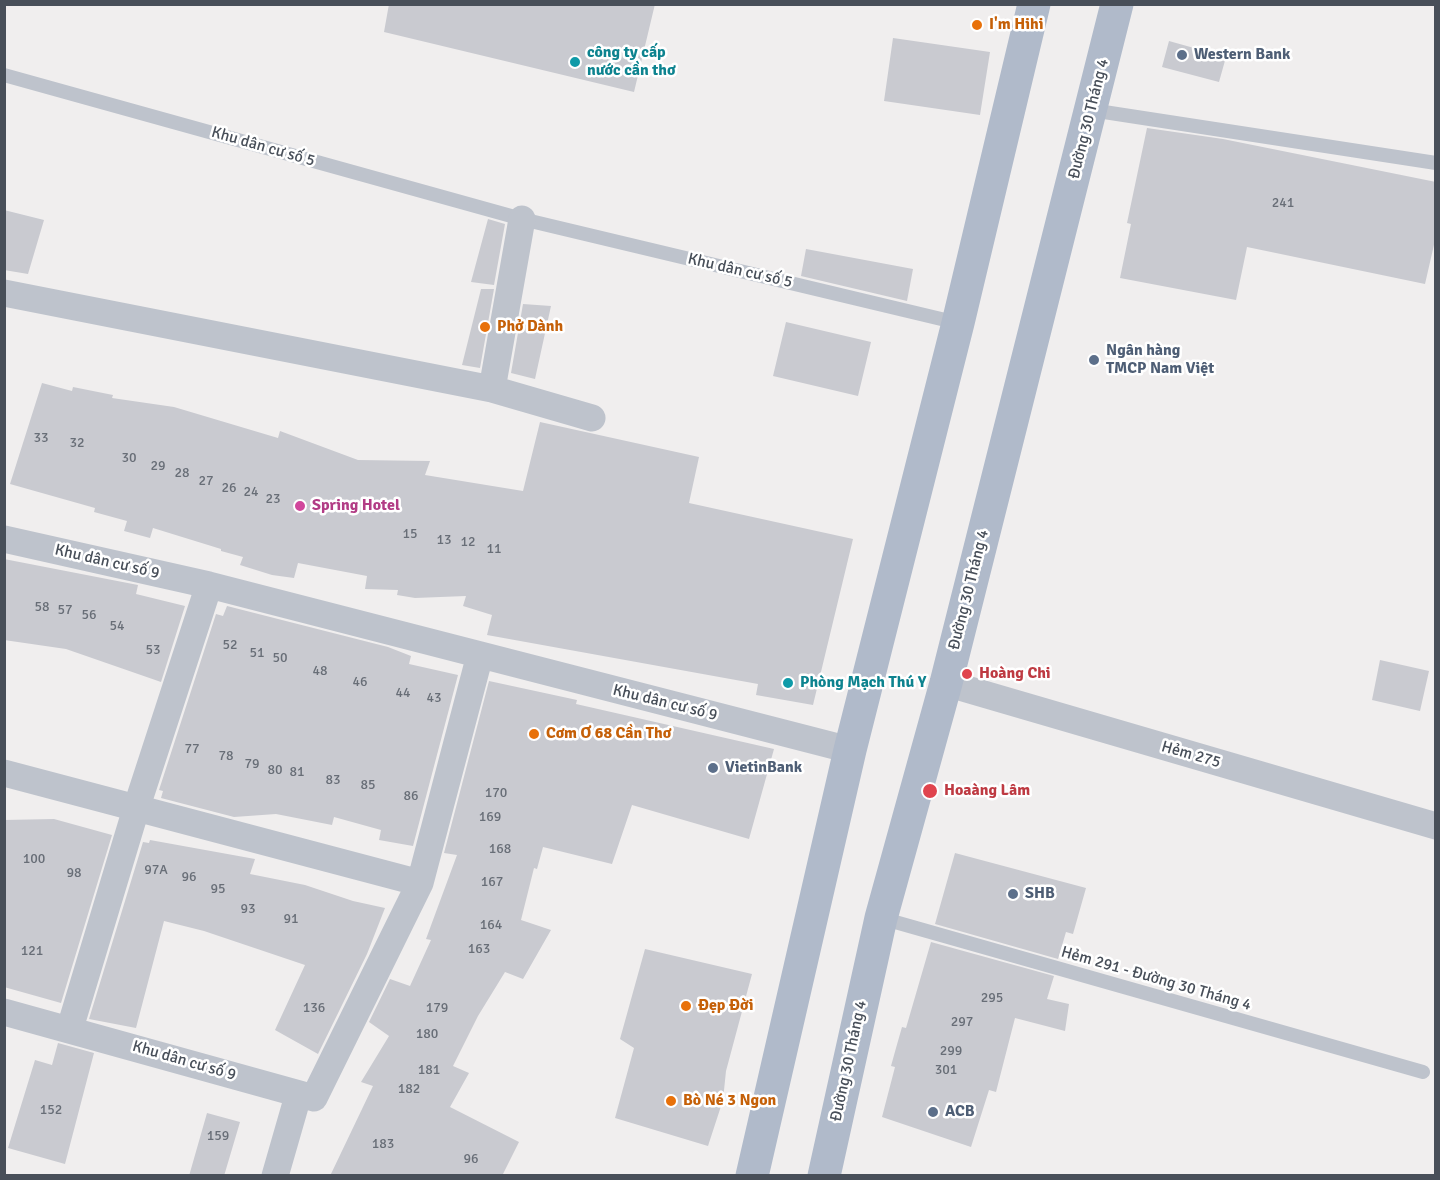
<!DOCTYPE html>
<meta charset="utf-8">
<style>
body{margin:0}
#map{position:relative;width:1440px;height:1180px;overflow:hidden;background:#f0eeee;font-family:Signika,sans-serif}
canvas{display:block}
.frame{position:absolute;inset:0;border:6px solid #484f59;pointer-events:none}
</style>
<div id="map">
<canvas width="1440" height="1180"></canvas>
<div class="frame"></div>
</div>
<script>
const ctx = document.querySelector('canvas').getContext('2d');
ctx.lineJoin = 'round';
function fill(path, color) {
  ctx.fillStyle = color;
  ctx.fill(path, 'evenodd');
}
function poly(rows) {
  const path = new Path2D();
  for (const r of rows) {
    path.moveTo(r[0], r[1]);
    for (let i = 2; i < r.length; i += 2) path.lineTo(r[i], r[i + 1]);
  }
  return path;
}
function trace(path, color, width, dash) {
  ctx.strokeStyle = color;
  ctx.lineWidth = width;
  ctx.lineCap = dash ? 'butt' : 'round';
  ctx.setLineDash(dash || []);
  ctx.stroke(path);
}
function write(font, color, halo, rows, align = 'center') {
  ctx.font = font + ' Signika,sans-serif';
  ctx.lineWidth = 5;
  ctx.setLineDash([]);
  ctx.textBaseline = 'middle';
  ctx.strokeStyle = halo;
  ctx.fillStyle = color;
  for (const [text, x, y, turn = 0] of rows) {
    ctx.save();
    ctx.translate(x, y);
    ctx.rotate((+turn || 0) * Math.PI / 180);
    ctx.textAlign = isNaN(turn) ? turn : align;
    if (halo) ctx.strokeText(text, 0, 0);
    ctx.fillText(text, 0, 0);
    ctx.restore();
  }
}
fill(poly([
 [389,4,655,4,634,92,384,32],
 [893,38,990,52,980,115,884,101],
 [1169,41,1226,57,1219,82,1162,67],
 [1147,128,1223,139,1436,182,1436,236,1425,284,1247,247,1236,300,1120,278,1131,224,1127,223],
 [4,210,44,220,28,274,4,270],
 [488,219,505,224,494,285,471,282],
 [806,249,913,269,907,301,801,276],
 [481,289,494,289,480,368,462,365],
 [523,304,551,306,535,379,511,373],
 [786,322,871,342,858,396,773,376],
 [42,383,72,391,73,387,113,395,112,398,174,407,278,438,280,431,358,460,430,461,425,475,523,491,540,422,699,457,689,503,853,539,813,705,756,695,758,684,487,635,492,615,463,606,466,596,415,598,397,595,398,590,365,589,367,576,298,563,294,578,272,575,240,565,243,557,221,551,221,549,153,528,150,538,124,531,127,521,94,512,95,508,10,484],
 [4,559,138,585,136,594,185,606,161,682,66,649,4,640],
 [227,606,388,647,411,656,409,664,458,675,413,846,379,840,381,830,334,817,332,825,276,814,234,817,161,798,163,791,159,790,216,614,223,616],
 [1380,660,1429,671,1420,711,1372,700],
 [489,681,577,700,576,704,774,749,749,839,632,805,612,864,543,847,537,869,534,868,521,920,551,930,523,979,505,972,478,1016,453,1066,469,1073,450,1107,519,1142,502,1176,330,1176,373,1086,361,1082,389,1036,369,1022,390,979,410,986,431,940,426,939,457,855,444,853],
 [54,819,112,835,61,1003,4,987,4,820],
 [150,840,255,859,250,874,305,885,353,901,385,908,367,954,318,1054,275,1030,305,965,204,931,164,921,136,1028,89,1019,143,842,149,843],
 [955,853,1086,888,1073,934,1066,932,1058,959,935,924],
 [931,942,1054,976,1047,999,1069,1004,1065,1031,1015,1018,996,1092,989,1090,971,1147,882,1117,895,1067,891,1066,896,1048,902,1027,906,1028],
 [645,949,752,974,726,1071,723,1100,708,1146,615,1118,634,1048,620,1039],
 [58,1043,94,1053,65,1164,8,1148,35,1060,52,1065],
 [207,1113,240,1122,224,1176,189,1176]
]), '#c9cad0');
trace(poly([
 [4,75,522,219,958,323],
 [1091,110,1436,163],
 [881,918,1423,1072]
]), '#bec3cc', 14);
trace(poly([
 [4,293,492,389,592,418],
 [492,389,522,219],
 [4,539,209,585,850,750],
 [946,683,1436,826],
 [4,773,420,883,480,655],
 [4,1012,314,1098,420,883],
 [70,1028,136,809,209,585],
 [275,1176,298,1096]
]), '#bec3cc', 27);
trace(poly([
 [752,1176,850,750,958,323,1034,4],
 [824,1176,881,918,946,683,1117,4]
]), '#b0baca', 33);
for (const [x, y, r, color] of [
 [977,25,6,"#e8710a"],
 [1182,55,6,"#5c6f8a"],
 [575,62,6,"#0f9aa8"],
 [485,327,6,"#e8710a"],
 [1094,360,6,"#5c6f8a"],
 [300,506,6,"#d1479c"],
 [967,674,6,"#e0444e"],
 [788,683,6,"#0f9aa8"],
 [534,734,6,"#e8710a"],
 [713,768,6,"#5c6f8a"],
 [930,791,8,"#e0444e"],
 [1013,894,6,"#5c6f8a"],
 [686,1006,6,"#e8710a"],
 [671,1101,6,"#e8710a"],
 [933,1112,6,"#5c6f8a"]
]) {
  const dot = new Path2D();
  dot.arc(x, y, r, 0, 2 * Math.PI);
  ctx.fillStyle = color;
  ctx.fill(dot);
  trace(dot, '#fff', 2);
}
write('14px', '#686e77', null, [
 ["241",1283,203],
 ["33",41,438],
 ["32",77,443],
 ["30",129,458],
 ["29",158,466],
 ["28",182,473],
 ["27",206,481],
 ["26",229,488],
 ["24",251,492],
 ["23",273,499],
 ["15",410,534],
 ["13",444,540],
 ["12",468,542],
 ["11",494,549],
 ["58",42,607],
 ["57",65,610],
 ["56",89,615],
 ["54",117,626],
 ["52",230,645],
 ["53",153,650],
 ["51",257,653],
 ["50",280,658],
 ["48",320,671],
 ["46",360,682],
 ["44",403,693],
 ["43",434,698],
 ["77",192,749],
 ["78",226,756],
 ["79",252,764],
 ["80",275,770],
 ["81",297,772],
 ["83",333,780],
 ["85",368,785],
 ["170",496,793],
 ["86",411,796],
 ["169",490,817],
 ["168",500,849],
 ["100",34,859],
 ["97A",156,870],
 ["98",74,873],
 ["96",189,877],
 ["167",492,882],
 ["95",218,889],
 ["93",248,909],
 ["91",291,919],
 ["164",491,925],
 ["163",479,949],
 ["121",32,951],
 ["295",992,998],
 ["136",314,1008],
 ["179",437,1008],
 ["297",962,1022],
 ["180",427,1034],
 ["299",951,1051],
 ["181",429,1070],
 ["301",946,1070],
 ["182",409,1089],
 ["152",51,1110],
 ["159",218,1136],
 ["183",383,1144],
 ["96",471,1159]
]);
write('bold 16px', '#c56008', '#fff', [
 ["I'm Hihi",989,25],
 ["Phở Dành",497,327],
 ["Cơm Ơ 68 Cần Thơ",546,734],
 ["Đẹp Đời",698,1006],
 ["Bò Né 3 Ngon",683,1101]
], 'left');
write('bold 16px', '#0d838f', '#fff', [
 ["công ty cấp",587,53],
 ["nước cần thơ",587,71],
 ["Phòng Mạch Thú Y",800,683]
], 'left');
write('bold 16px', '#4e5e75', '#fff', [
 ["Western Bank",1194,55],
 ["Ngân hàng",1106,351],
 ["TMCP Nam Việt",1106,369],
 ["VietinBank",725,768],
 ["SHB",1025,894],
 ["ACB",945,1112]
], 'left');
write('16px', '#484f59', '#fff', [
 ["Đường 30 Tháng 4",1089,119,-76],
 ["Khu dân cư số 5",263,147,16],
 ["Khu dân cư số 5",740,271,13],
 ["Khu dân cư số 9",107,562,13],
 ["Đường 30 Tháng 4",969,590,-76],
 ["Khu dân cư số 9",665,703,14],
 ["Hẻm 275",1191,755,16],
 ["Hẻm 291 - Đường 30 Tháng 4",1156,979,16],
 ["Khu dân cư số 9",184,1061,16],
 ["Đường 30 Tháng 4",849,1061,-78]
]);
write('bold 16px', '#b23c85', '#fff', [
 ["Spring Hotel",312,506]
], 'left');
write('bold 16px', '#be3a42', '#fff', [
 ["Hoàng Chi",979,674],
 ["Hoaàng Lâm",944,791]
], 'left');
</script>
